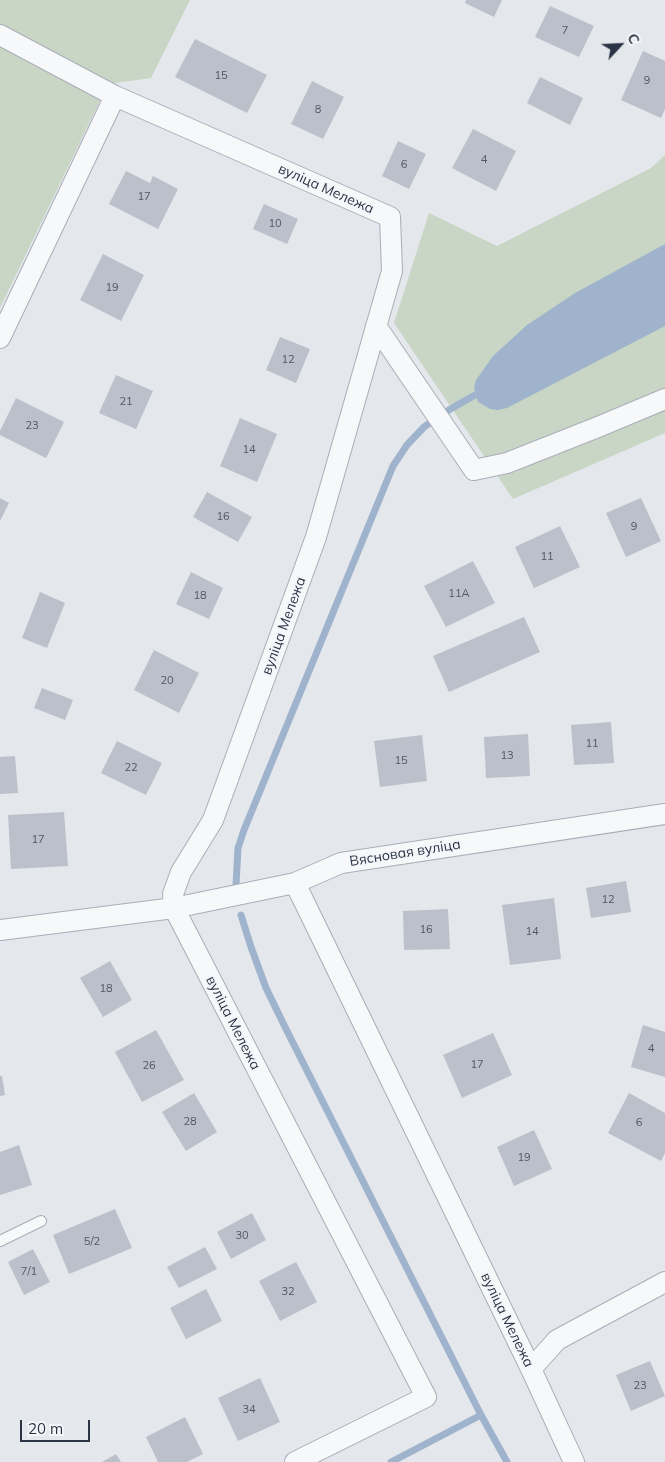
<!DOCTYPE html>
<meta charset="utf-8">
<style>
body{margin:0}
#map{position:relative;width:665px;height:1462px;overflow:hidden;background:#e4e7ec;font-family:Mulish,sans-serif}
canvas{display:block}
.north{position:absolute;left:595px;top:20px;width:50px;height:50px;-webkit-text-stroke:4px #f4f6f9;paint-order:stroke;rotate:65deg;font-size:14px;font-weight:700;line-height:20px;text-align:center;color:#2b3445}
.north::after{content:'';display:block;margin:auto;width:18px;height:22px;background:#2b3445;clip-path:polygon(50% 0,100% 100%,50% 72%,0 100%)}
.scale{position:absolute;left:20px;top:1420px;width:70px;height:22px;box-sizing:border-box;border:2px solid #2b3445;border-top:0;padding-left:6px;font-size:15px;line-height:18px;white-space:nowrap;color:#2b3445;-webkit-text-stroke:4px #f4f6f9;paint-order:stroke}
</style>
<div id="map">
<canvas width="665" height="1462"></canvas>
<div class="north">С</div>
<div class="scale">20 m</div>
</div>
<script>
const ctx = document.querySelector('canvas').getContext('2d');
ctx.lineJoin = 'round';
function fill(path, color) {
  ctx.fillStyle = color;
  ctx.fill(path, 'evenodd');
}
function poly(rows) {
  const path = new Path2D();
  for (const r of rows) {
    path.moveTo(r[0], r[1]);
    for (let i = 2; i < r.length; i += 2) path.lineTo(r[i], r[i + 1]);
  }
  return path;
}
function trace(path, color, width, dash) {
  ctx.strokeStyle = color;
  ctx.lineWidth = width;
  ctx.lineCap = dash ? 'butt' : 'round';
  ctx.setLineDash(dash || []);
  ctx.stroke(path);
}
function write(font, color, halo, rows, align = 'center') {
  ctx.font = font + ' Mulish,sans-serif';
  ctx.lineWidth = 4;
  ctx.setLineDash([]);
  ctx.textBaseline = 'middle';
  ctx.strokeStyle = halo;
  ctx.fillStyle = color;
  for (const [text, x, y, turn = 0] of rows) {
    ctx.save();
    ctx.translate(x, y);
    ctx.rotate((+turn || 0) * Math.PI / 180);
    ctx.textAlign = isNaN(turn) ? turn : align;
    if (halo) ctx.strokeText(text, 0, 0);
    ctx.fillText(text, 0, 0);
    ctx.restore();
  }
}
fill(poly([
 [0,0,190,0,151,78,108,84,0,308],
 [665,155,665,433,513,499,394,323,429,213,497,246,651,168]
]), '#c9d6c5');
fill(poly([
 [665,244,665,326,507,408,498,410,490,409,478,402,474,388,476,380,493,356,527,325,575,293]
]), '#9fb4cc');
trace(poly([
 [236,885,238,848,244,830,393,466,407,445,424,427,442,414,475,395],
 [241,915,251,947,266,988,286,1029,481,1415,507,1462],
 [391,1462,481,1415]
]), '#9fb4cc', 7);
fill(poly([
 [466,0,502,0,494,17,465,3],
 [550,6,594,26,579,57,535,37],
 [195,39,267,75,247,113,175,77],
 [643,51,665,61,665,109,661,118,621,100],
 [540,77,583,98,570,125,527,103],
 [312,81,344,97,323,139,291,124],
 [473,129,516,151,496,191,452,168],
 [398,141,426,154,409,189,382,176],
 [126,171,150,183,153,176,178,189,158,229,109,204],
 [264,204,298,219,287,244,253,229],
 [103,254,144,275,121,321,80,300],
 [280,337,310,349,296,383,266,370],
 [116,375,153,391,136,429,99,413],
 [16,398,64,422,46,458,0,435,0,431],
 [240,418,277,434,257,482,220,466],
 [207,492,252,517,238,542,193,517],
 [0,498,9,503,0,521],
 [641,498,661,541,626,557,606,513],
 [560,526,580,567,534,588,515,547],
 [473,561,495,603,446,627,424,586],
 [191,572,223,588,209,619,176,604],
 [40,592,65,603,47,648,22,638],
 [524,617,540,652,449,692,433,656],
 [154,650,199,673,179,713,134,690],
 [42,688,73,700,65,720,34,708],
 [611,722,614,763,574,765,571,725],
 [528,734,530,776,486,778,484,737],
 [422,735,427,781,380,787,374,741],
 [117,741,162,763,146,795,101,773],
 [15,756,18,793,0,794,0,757],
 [64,812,68,866,11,869,8,815],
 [626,881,631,912,591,918,586,888],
 [554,898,561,959,510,965,502,905],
 [448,909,450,949,404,950,403,911],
 [110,961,132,1000,103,1017,80,978],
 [643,1025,665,1032,665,1077,631,1067],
 [156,1030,184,1080,142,1102,115,1052],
 [493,1033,512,1075,462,1098,443,1055],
 [0,1076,2,1076,5,1095,0,1096],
 [194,1093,217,1132,186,1151,162,1112],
 [629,1093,665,1113,665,1153,661,1161,608,1133],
 [534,1130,552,1169,514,1186,497,1147],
 [19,1145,32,1185,0,1195,0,1152],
 [115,1209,132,1248,69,1274,53,1235],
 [252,1213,266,1240,231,1259,217,1232],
 [205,1247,217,1269,179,1288,167,1267],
 [33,1249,50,1282,24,1295,8,1262],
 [296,1262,317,1302,280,1321,259,1281],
 [206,1289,222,1321,186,1339,170,1308],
 [650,1361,665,1396,631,1411,616,1375],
 [260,1378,280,1422,238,1441,218,1398],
 [185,1417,203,1454,187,1462,158,1462,146,1437],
 [116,1454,121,1462,102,1462]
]), '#bbc0ca');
const lane = poly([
 [0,1241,41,1221]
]);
const street = poly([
 [0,35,115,96,390,217,392,271,316,537,213,820,181,872,173,894,174,908,426,1397,295,1462],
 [376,326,474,470,507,463,598,427,665,399],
 [0,338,115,96],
 [295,883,531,1369,574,1462],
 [0,930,174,908,295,883,341,863,665,814],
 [531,1369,557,1340,665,1282]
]);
trace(lane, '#a9aeb7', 12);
trace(street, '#a9aeb7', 22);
trace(lane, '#f7f8fa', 10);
trace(street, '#f7f8fa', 20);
write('11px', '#4f5766', null, [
 ["7",565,31],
 ["15",221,76],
 ["9",647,81],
 ["8",318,110],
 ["4",484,160],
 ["6",404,165],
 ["17",144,197],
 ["10",275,224],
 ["19",112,288],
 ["12",288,360],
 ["21",126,402],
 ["23",32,426],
 ["14",249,450],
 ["16",223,517],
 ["9",634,527],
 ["11",547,557],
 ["11А",459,594],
 ["18",200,596],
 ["20",167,681],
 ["11",592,744],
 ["13",507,756],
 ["15",401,761],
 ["22",131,768],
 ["17",38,840],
 ["12",608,900],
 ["16",426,930],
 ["14",532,932],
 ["18",106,989],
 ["4",651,1049],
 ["17",477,1065],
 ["26",149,1066],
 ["28",190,1122],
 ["6",639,1123],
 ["19",524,1158],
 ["30",242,1236],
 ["5/2",92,1242],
 ["7/1",29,1272],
 ["32",288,1292],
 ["23",640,1386],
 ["34",249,1410]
]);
write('14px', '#2b3445', '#f4f6f9', [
 ["вуліца Мележа",326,189,24],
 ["вуліца Мележа",284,626,-70],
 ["Вясновая вуліца",405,853,-9],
 ["вуліца Мележа",233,1023,63],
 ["вуліца Мележа",507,1320,64]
]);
</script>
